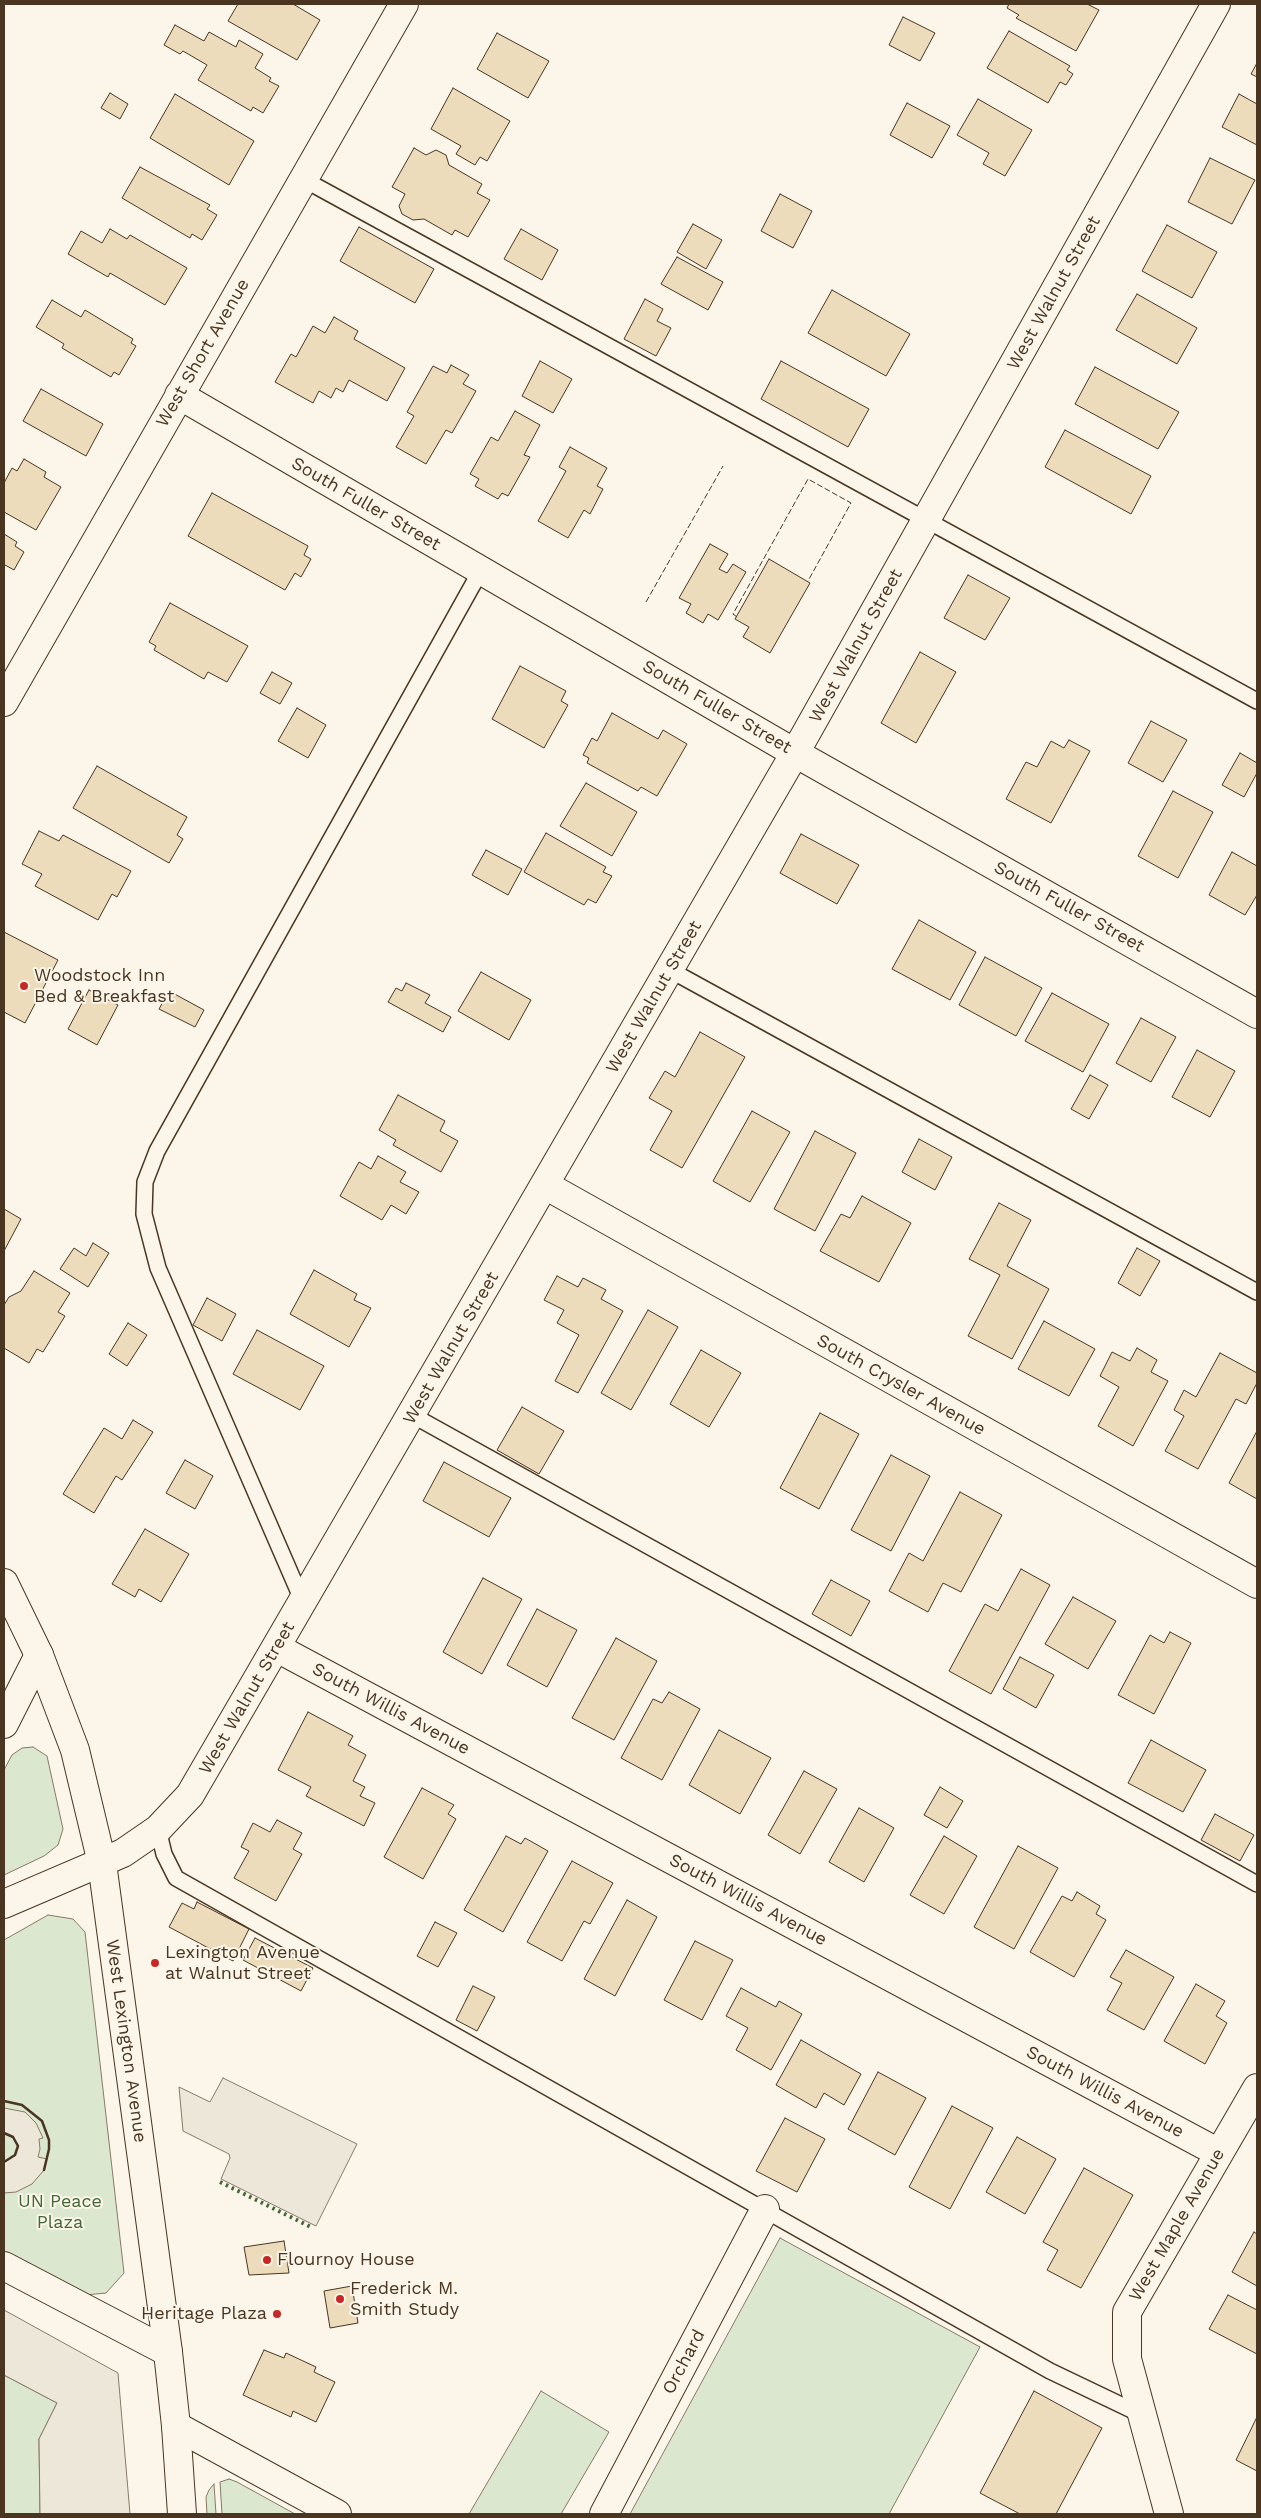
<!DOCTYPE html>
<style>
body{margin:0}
#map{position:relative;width:1261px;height:2518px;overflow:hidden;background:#fbf6e9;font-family:"Work Sans",sans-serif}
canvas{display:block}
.frame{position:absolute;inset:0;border:5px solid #4a3520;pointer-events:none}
</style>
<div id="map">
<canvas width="1261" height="2518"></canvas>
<div class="frame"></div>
</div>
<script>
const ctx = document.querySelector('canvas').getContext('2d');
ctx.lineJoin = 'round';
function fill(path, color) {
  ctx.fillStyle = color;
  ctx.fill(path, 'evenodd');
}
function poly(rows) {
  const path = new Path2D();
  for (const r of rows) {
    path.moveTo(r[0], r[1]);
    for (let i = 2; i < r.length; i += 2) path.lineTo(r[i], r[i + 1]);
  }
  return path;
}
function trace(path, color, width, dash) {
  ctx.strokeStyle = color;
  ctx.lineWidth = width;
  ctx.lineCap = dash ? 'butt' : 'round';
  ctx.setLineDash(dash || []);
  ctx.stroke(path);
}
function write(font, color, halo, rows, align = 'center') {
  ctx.font = font + ' "Work Sans",sans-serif';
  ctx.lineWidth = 4;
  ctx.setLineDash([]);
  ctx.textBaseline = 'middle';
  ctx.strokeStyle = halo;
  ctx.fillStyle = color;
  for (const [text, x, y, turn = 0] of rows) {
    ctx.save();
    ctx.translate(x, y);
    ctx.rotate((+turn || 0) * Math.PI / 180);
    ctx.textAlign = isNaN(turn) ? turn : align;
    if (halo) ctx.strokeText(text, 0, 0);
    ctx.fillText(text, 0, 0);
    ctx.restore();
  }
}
const green = poly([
 [33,1747,47,1756,63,1829,58,1845,44,1856,4,1875,4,1770,12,1755,22,1748,33,1747],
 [48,1915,73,1919,85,1932,124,2273,106,2293,85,2295,4,2252,4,1940,48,1915],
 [780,2238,980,2347,889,2514,630,2514,780,2238],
 [4,2375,57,2403,39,2439,40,2514,4,2514,4,2375],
 [541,2391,609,2432,561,2514,469,2514,541,2391],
 [229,2479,237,2482,295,2514,222,2514,220,2482,229,2479],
 [214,2484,216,2514,207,2514,206,2497,209,2490,214,2484]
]);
fill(green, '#dce7d0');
trace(green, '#887966', 1);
const parking = poly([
 [223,2078,357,2144,316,2226,221,2179,230,2158,229,2154,183,2131,179,2087,210,2102,223,2078],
 [4,2108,25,2112,36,2123,43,2138,39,2139,40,2149,38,2157,47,2159,44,2170,32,2184,16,2192,4,2193,4,2162,15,2155,18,2146,13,2137,4,2133,4,2108],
 [4,2310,118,2373,130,2514,40,2514,39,2439,57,2403,4,2375,4,2310]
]);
fill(parking, '#ede7d9');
trace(parking, '#887966', 1);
const building = poly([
 [238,4,293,4,320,20,297,60,228,21,238,4],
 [1009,4,1087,4,1099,10,1076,51,1016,18,1019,15,1007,8,1009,4],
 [903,17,935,33,920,61,889,45,903,17],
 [175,25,204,41,209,32,236,47,239,40,263,54,255,68,271,78,269,81,279,86,263,113,253,107,251,111,198,80,207,65,183,51,180,54,164,45,175,25],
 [1009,31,1070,66,1067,70,1073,74,1066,85,1060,82,1048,103,987,68,1009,31],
 [497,33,549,61,528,98,477,69,497,33],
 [1257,63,1257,77,1251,74,1257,63],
 [453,88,510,121,487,161,480,157,475,165,456,154,461,146,431,129,453,88],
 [110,93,128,104,120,119,101,108,110,93],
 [175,94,254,141,229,185,150,138,175,94],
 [1239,94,1257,104,1257,145,1222,127,1239,94],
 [978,99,1032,130,1005,176,983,164,989,153,957,135,978,99],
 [907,103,950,126,932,158,890,135,907,103],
 [414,148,426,155,436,150,446,155,449,165,482,184,477,193,490,200,468,237,455,230,452,235,424,219,413,220,402,214,399,206,405,194,392,187,414,148],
 [1210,158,1255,180,1232,224,1188,202,1210,158],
 [140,167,210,205,207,209,217,215,202,240,192,234,190,238,122,198,140,167],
 [780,194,812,211,793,248,761,231,780,194],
 [693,224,722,240,706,269,677,252,693,224],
 [1167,225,1217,252,1192,298,1142,271,1167,225],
 [359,227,434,269,415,303,340,261,359,227],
 [110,229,127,239,130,235,187,268,165,305,110,273,108,277,68,254,81,231,102,243,110,229],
 [521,229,558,250,542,280,504,259,521,229],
 [677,257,723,282,708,310,661,284,677,257],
 [832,290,910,334,886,376,808,333,832,290],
 [1137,294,1197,328,1177,364,1116,330,1137,294],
 [645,299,663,309,657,321,671,328,656,356,624,339,645,299],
 [52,300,81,317,85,310,133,339,131,343,136,346,119,375,114,372,111,377,62,348,64,344,36,327,52,300],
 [334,317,358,331,354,339,405,368,387,401,349,380,343,392,336,388,331,398,319,391,313,403,275,382,291,354,296,357,313,326,325,333,334,317],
 [540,361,572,379,553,413,522,396,540,361],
 [781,361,869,409,848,447,761,399,781,361],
 [451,365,469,375,463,384,476,391,452,433,446,430,426,464,396,447,414,416,407,412,433,366,447,373,451,365],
 [1095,367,1179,412,1158,449,1075,404,1095,367],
 [41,389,103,424,86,456,23,421,41,389],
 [515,411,540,425,524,455,530,457,508,496,502,493,498,499,475,486,479,479,470,474,491,437,498,441,515,411],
 [1065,430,1151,476,1131,514,1045,467,1065,430],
 [570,447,607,468,597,486,603,489,590,514,584,510,568,538,538,521,566,471,559,467,570,447],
 [24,459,46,472,44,477,61,487,36,530,4,512,4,483,12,468,17,471,24,459],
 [212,493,308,546,304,555,311,559,301,577,295,573,285,590,188,536,212,493],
 [4,534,17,542,15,546,24,552,14,570,5,565,4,567,4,534],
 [710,544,728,554,719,569,727,573,733,564,746,572,718,620,708,614,703,623,686,613,691,604,679,598,710,544],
 [769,559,810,583,770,653,743,637,749,627,735,619,769,559],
 [968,575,1010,598,985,640,944,618,968,575],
 [170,603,248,646,227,682,208,672,204,679,154,650,156,646,149,642,170,603],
 [920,652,956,672,916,743,881,723,920,652],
 [520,666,566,691,561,701,568,705,544,748,492,719,520,666],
 [272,672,292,683,280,704,260,693,272,672],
 [297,708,326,725,308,758,278,741,297,708],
 [612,713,658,739,663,730,687,744,657,796,641,787,638,791,587,763,589,758,583,755,592,738,597,741,612,713],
 [1151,721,1187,740,1163,782,1128,763,1151,721],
 [1069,740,1090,751,1051,823,1006,799,1026,762,1037,767,1051,741,1064,748,1069,740],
 [1240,753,1257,763,1257,773,1244,797,1222,785,1240,753],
 [97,766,187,817,177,835,183,839,169,863,73,808,97,766],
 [586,783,637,812,612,856,560,826,586,783],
 [1173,791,1213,812,1178,878,1138,856,1173,791],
 [39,831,59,841,63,835,131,871,117,897,112,894,98,920,35,886,42,874,22,864,39,831],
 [546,833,606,867,603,872,612,876,596,903,588,899,584,905,524,872,546,833],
 [801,834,859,865,837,904,780,873,801,834],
 [486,850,522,869,508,895,472,875,486,850],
 [1232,852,1257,866,1257,895,1245,915,1209,895,1232,852],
 [919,920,976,952,950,1000,892,969,919,920],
 [4,932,58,960,25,1023,4,1012,4,932],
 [985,957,1042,988,1016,1036,959,1005,985,957],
 [481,972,531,1000,509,1040,458,1011,481,972],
 [406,983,430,995,425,1003,451,1017,443,1032,388,1002,396,988,402,991,406,983],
 [89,990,118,1005,97,1045,68,1029,89,990],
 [169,991,204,1010,195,1027,159,1009,169,991],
 [1052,993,1109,1024,1083,1072,1025,1041,1052,993],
 [1141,1018,1176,1037,1151,1082,1116,1063,1141,1018],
 [700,1032,745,1057,682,1168,650,1150,672,1111,649,1098,665,1071,675,1077,700,1032],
 [1197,1050,1235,1071,1210,1117,1172,1097,1197,1050],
 [1090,1075,1108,1085,1089,1119,1071,1109,1090,1075],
 [398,1095,445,1121,440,1131,458,1141,441,1172,393,1145,396,1140,379,1130,398,1095],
 [752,1111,790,1132,750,1202,713,1181,752,1111],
 [815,1131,856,1153,815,1231,774,1209,815,1131],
 [919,1139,952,1157,935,1190,902,1172,919,1139],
 [378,1156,406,1172,400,1182,419,1192,406,1214,391,1205,382,1220,340,1196,359,1162,371,1169,378,1156],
 [862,1196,911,1223,879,1282,820,1251,841,1214,850,1218,862,1196],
 [999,1203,1031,1220,1007,1266,1049,1289,1012,1359,968,1336,1000,1275,969,1259,999,1203],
 [4,1209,21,1219,4,1251,4,1209],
 [93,1243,109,1253,88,1287,60,1269,74,1248,86,1256,93,1243],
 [1137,1248,1160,1261,1140,1296,1118,1283,1137,1248],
 [314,1270,357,1294,354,1300,371,1308,349,1347,290,1314,314,1270],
 [34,1271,70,1293,58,1312,65,1316,43,1352,37,1349,29,1363,4,1348,4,1305,9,1297,21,1291,34,1271],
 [557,1276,578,1287,583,1278,606,1290,601,1299,623,1311,578,1393,555,1381,579,1335,557,1323,564,1310,544,1300,557,1276],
 [207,1298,236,1314,222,1341,193,1325,207,1298],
 [648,1310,678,1327,631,1410,601,1393,648,1310],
 [1044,1321,1095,1349,1069,1396,1018,1369,1044,1321],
 [128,1323,147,1335,127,1366,109,1354,128,1323],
 [257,1330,324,1366,300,1410,233,1374,257,1330],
 [1137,1348,1157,1360,1151,1372,1168,1381,1133,1446,1098,1426,1119,1387,1100,1376,1112,1352,1130,1361,1137,1348],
 [701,1350,741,1373,709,1427,670,1404,701,1350],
 [1220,1353,1257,1373,1257,1383,1246,1404,1236,1399,1198,1469,1165,1451,1184,1416,1174,1410,1184,1390,1196,1397,1220,1353],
 [522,1407,564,1431,539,1474,497,1450,522,1407],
 [820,1413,859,1434,819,1509,780,1488,820,1413],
 [133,1420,153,1432,122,1480,116,1476,94,1513,63,1494,104,1428,122,1439,133,1420],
 [1257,1431,1257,1499,1229,1483,1257,1431],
 [891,1455,930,1476,891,1551,851,1530,891,1455],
 [185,1460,213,1476,195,1509,166,1493,185,1460],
 [444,1462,511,1498,489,1537,423,1501,444,1462],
 [960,1492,1002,1515,961,1592,943,1583,928,1612,889,1591,909,1553,923,1561,960,1492],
 [145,1529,189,1554,161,1602,139,1589,135,1597,112,1584,145,1529],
 [1021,1569,1050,1585,991,1694,949,1671,985,1604,998,1611,1021,1569],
 [483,1578,522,1599,482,1674,443,1652,483,1578],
 [831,1580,870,1601,851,1636,812,1614,831,1580],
 [1073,1597,1116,1621,1088,1669,1045,1644,1073,1597],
 [537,1609,577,1630,547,1687,507,1665,537,1609],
 [1170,1632,1191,1643,1154,1714,1118,1695,1150,1635,1164,1643,1170,1632],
 [616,1638,657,1661,614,1740,572,1718,616,1638],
 [1020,1657,1054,1675,1036,1708,1003,1689,1020,1657],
 [669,1692,700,1709,662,1780,621,1758,653,1699,662,1703,669,1692],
 [308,1712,353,1736,348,1745,366,1755,353,1781,365,1787,360,1796,375,1803,364,1826,306,1796,311,1787,278,1770,308,1712],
 [719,1730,771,1758,740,1814,689,1785,719,1730],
 [1151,1740,1206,1770,1183,1812,1128,1783,1151,1740],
 [804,1771,837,1789,800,1854,768,1835,804,1771],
 [940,1787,963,1801,947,1828,924,1815,940,1787],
 [422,1788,454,1805,448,1814,456,1819,423,1879,384,1857,422,1788],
 [859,1808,894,1828,864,1882,829,1862,859,1808],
 [1215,1814,1254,1835,1240,1861,1201,1840,1215,1814],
 [277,1820,302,1833,293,1849,302,1854,276,1901,234,1878,249,1851,241,1847,253,1823,270,1832,277,1820],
 [506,1836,521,1844,525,1838,548,1851,503,1932,464,1910,506,1836],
 [944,1836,977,1856,944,1914,910,1895,944,1836],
 [1018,1846,1058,1868,1014,1949,974,1927,1018,1846],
 [572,1861,613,1883,590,1924,584,1921,562,1961,527,1942,572,1861],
 [1077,1892,1100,1906,1096,1914,1106,1920,1074,1977,1030,1952,1062,1896,1072,1901,1077,1892],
 [627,1900,657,1917,615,1996,584,1979,627,1900],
 [197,1902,249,1929,233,1961,169,1927,182,1903,194,1909,197,1902],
 [435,1922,457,1933,438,1967,417,1956,435,1922],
 [255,1938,313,1968,301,1991,243,1960,255,1938],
 [695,1941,733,1960,702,2020,664,2000,695,1941],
 [1126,1950,1174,1977,1144,2030,1107,2010,1122,1983,1110,1977,1126,1950],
 [1196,1984,1225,2001,1216,2016,1227,2023,1205,2064,1164,2041,1196,1984],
 [473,1986,495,1997,477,2031,456,2020,473,1986],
 [741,1988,776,2007,779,2001,802,2014,771,2070,736,2050,748,2028,726,2016,741,1988],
 [801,2040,861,2074,844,2105,824,2093,816,2108,776,2085,801,2040],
 [878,2072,926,2098,895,2155,848,2129,878,2072],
 [952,2106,993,2128,950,2209,909,2187,952,2106],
 [785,2118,825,2139,797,2192,756,2171,785,2118],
 [1017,2137,1056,2159,1025,2214,986,2192,1017,2137],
 [1084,2168,1133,2195,1081,2288,1047,2270,1058,2250,1043,2242,1084,2168],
 [1254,2232,1257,2234,1257,2286,1232,2272,1254,2232],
 [284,2241,289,2273,249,2275,244,2247,284,2241],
 [352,2286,358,2323,330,2328,324,2291,352,2286],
 [1228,2295,1257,2310,1257,2354,1209,2329,1228,2295],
 [264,2350,284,2358,286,2353,316,2367,314,2372,335,2382,316,2422,293,2411,291,2417,243,2395,264,2350],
 [1034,2391,1102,2428,1056,2514,1020,2514,980,2493,1034,2391],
 [1256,2419,1257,2419,1257,2471,1236,2460,1256,2419]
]);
fill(building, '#ecdcbc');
trace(building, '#4a3520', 1);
const lane = poly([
 [303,179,1257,701],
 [670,970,1257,1292],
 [412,1415,1257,1884],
 [303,1602,158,1268,144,1214,145,1182,157,1151,481,570],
 [158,1829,164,1854,176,1878,1050,2371,1142,2415]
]);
const street = poly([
 [179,395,795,753,1257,1014],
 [4,702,404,4],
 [545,1185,1257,1584],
 [277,1648,1219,2153],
 [4,1724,39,1655],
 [4,1904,123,1853,158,1829,190,1795,795,753,1216,4],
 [4,2266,168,2352],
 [176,2426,337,2514],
 [604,2514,765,2209],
 [1169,2514,1127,2359,1127,2312,1257,2088]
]);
const secondary = poly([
 [4,1583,39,1655,75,1750,102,1863,168,2352,176,2426,182,2514]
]);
trace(lane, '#4a3520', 18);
trace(street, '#4a3520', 30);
trace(secondary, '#4a3520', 30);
trace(lane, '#fbf6e9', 15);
trace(street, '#fbf6e9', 28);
trace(secondary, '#fbf6e9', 28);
trace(poly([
 [220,2182,313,2228]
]), '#436837', 4, [2.5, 4]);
trace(poly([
 [646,602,723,466],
 [737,617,733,614,808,479,851,503,808,581]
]), '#4a3520', 1, [6, 2.5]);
trace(poly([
 [4,2101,22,2105,42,2121,49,2140,49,2149,44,2170],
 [4,2133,13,2137,18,2146,15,2155,4,2162]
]), '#4a3520', 2.5);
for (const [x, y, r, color] of [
 [24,986,5,"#c62828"],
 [155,1963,5,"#c62828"],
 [267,2260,5,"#c62828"],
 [340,2299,5,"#c62828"],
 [277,2314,5,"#c62828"]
]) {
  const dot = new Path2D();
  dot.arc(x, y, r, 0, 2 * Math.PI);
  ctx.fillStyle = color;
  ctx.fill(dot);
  trace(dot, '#fbf6e9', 2);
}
write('18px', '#4a3520', '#fbf6e9', [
 ["West Walnut Street",1054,293,-61],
 ["West Short Avenue",203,353,-60],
 ["South Fuller Street",366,504,30],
 ["West Walnut Street",856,646,-61],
 ["South Fuller Street",717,707,30],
 ["South Fuller Street",1069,907,29],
 ["West Walnut Street",654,997,-60],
 ["West Walnut Street",451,1348,-60],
 ["South Crysler Avenue",901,1385,29],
 ["West Walnut Street",247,1698,-60],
 ["South Willis Avenue",391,1709,28],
 ["South Willis Avenue",748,1900,28],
 ["West Lexington Avenue",126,2041,82],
 ["South Willis Avenue",1105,2092,28],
 ["West Maple Avenue",1177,2225,-60],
 ["Orchard",684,2362,-62]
]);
write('18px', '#4a3520', '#fbf6e9', [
 ["Woodstock Inn",34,976],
 ["Bed & Breakfast",34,997],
 ["Lexington Avenue",165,1953],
 ["at Walnut Street",165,1974],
 ["Flournoy House",277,2260],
 ["Frederick M.",350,2289],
 ["Smith Study",350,2310],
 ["Heritage Plaza",267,2314,"right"]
], 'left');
write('18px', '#436837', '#fbf6e9', [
 ["UN Peace",60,2202],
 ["Plaza",60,2223]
]);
</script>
